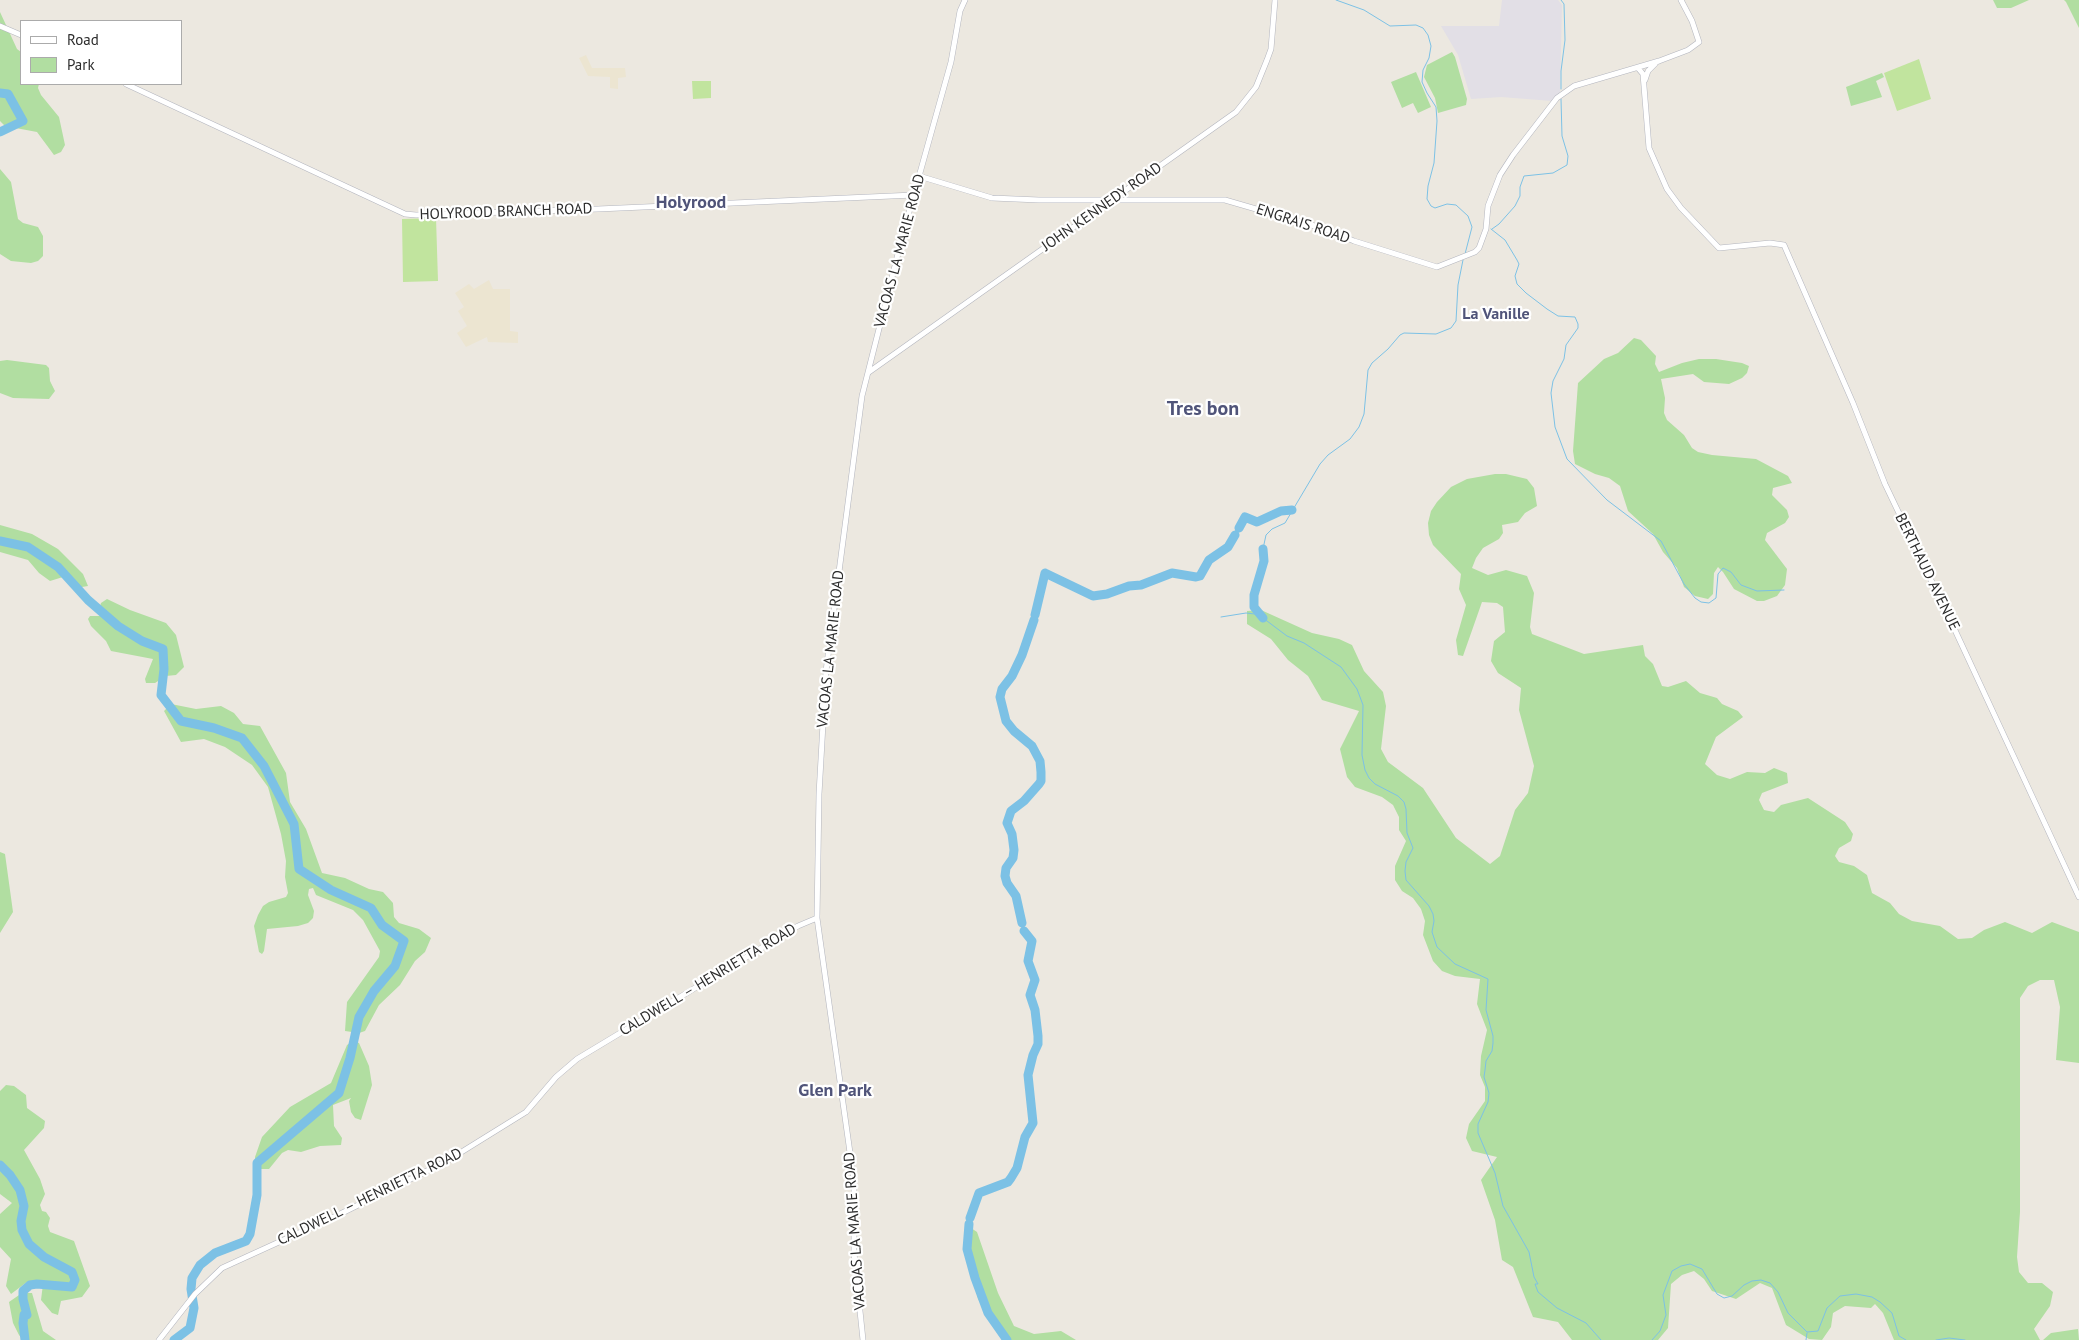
<!DOCTYPE html>
<meta charset="utf-8">
<style>
body{margin:0}
#map{position:relative;width:2079px;height:1340px;overflow:hidden;background:#ece8e0;font-family:"PT Sans",sans-serif}
canvas{display:block}
.legend{position:absolute;left:20px;top:20px;width:162px;height:65px;box-sizing:border-box;background:#fff;border:1px solid #ababab;margin:0;padding:6px 9px;list-style:none;font-size:15px;color:#2c2c2c}
.legend li{display:flex;align-items:center;gap:10px;height:25px}
.legend b{width:25px;border:1px solid #ababab}
</style>
<div id="map">
<canvas width="2079" height="1340"></canvas>
<ul class="legend">
<li><b style="height:6px;background:#fff"></b>Road</li>
<li><b style="height:14px;background:#b1dea1"></b>Park</li>
</ul>
</div>
<script>
const ctx = document.querySelector('canvas').getContext('2d');
ctx.lineJoin = 'round';
function fill(path, color) {
  ctx.fillStyle = color;
  ctx.fill(path, 'evenodd');
}
function poly(rows) {
  const path = new Path2D();
  for (const r of rows) {
    path.moveTo(r[0], r[1]);
    for (let i = 2; i < r.length; i += 2) path.lineTo(r[i], r[i + 1]);
  }
  return path;
}
function trace(path, color, width, dash) {
  ctx.strokeStyle = color;
  ctx.lineWidth = width;
  ctx.lineCap = dash ? 'butt' : 'round';
  ctx.setLineDash(dash || []);
  ctx.stroke(path);
}
function write(font, color, halo, rows, align = 'center') {
  ctx.font = font + ' "PT Sans",sans-serif';
  ctx.lineWidth = 4.5;
  ctx.setLineDash([]);
  ctx.textBaseline = 'middle';
  ctx.strokeStyle = halo;
  ctx.fillStyle = color;
  for (const [text, x, y, turn = 0] of rows) {
    ctx.save();
    ctx.translate(x, y);
    ctx.rotate((+turn || 0) * Math.PI / 180);
    ctx.textAlign = isNaN(turn) ? turn : align;
    if (halo) ctx.strokeText(text, 0, 0);
    ctx.fillText(text, 0, 0);
    ctx.restore();
  }
}
fill(poly([
 [1502,0,1558,0,1562,5,1560,92,1552,101,1501,97,1471,99,1458,55,1441,26,1499,26]
]), '#e2dfe6');
fill(poly([
 [586,55,592,68,625,68,626,77,618,78,618,89,610,88,610,77,588,76,579,58],
 [489,280,493,289,510,289,510,331,518,332,518,343,488,342,487,337,466,347,457,333,467,326,458,311,464,307,455,293,469,284,474,289]
]), '#ece5d1');
fill(poly([
 [1993,0,2029,0,2011,8,1997,8],
 [2064,0,2079,0,2079,28,2066,2],
 [0,12,17,49,21,52,21,84,39,84,38,88,41,95,59,117,65,145,61,152,54,155,37,132,5,126,0,121],
 [1452,52,1455,57,1467,99,1466,105,1438,113,1435,98,1424,77,1427,65],
 [1416,72,1431,107,1418,113,1413,103,1402,108,1391,82],
 [1882,73,1884,77,1876,81,1882,97,1851,106,1846,87],
 [0,169,11,182,18,219,23,223,38,227,43,236,43,256,38,261,31,263,11,261,0,254],
 [1634,338,1641,340,1656,356,1655,364,1659,372,1682,363,1699,359,1716,359,1742,363,1749,366,1747,373,1742,378,1729,384,1704,382,1693,374,1661,379,1665,398,1664,413,1667,420,1684,435,1692,448,1698,452,1712,455,1756,459,1788,476,1792,483,1773,488,1772,495,1787,510,1789,517,1785,523,1767,533,1765,540,1787,569,1785,585,1777,596,1764,601,1757,601,1734,589,1723,572,1718,567,1714,573,1713,594,1708,599,1695,596,1684,587,1677,568,1663,552,1653,534,1628,511,1620,486,1609,478,1595,474,1575,464,1573,451,1578,383,1604,359,1618,353],
 [7,360,46,365,49,368,50,381,55,391,49,399,13,398,0,393,0,361],
 [1495,474,1506,474,1527,479,1534,488,1537,506,1525,513,1518,522,1502,525,1503,533,1499,539,1483,548,1476,558,1472,568,1488,575,1506,570,1527,576,1534,593,1530,627,1532,634,1584,654,1643,645,1645,656,1653,664,1662,686,1668,687,1686,681,1700,693,1717,698,1722,704,1738,711,1743,717,1716,737,1705,764,1717,775,1730,779,1747,772,1765,773,1774,768,1787,773,1788,783,1762,793,1759,800,1764,810,1774,812,1781,805,1808,798,1845,822,1853,834,1851,841,1839,848,1835,856,1839,862,1854,866,1867,875,1872,893,1890,903,1899,914,1912,921,1940,926,1958,939,1972,938,1984,930,2005,922,2032,933,2052,922,2079,932,2079,1063,2056,1060,2060,1007,2054,980,2040,980,2028,986,2020,998,2020,1212,2017,1257,2019,1272,2028,1283,2042,1283,2053,1292,2050,1306,2034,1329,2040,1340,1894,1340,1883,1313,1875,1304,1871,1308,1845,1306,1833,1313,1831,1327,1822,1340,1809,1339,1786,1325,1772,1288,1760,1283,1736,1299,1712,1291,1704,1279,1694,1271,1682,1275,1671,1284,1668,1328,1658,1340,1572,1340,1558,1322,1533,1317,1513,1267,1502,1260,1495,1220,1481,1180,1497,1157,1472,1151,1466,1138,1469,1124,1485,1101,1485,1087,1480,1075,1481,1056,1487,1030,1477,1004,1480,979,1455,976,1442,971,1433,961,1423,935,1425,921,1421,909,1413,898,1402,891,1395,880,1395,866,1406,841,1399,830,1399,817,1393,805,1382,797,1355,787,1347,777,1340,749,1359,711,1322,700,1308,676,1288,660,1271,639,1247,624,1247,611,1261,610,1312,633,1339,639,1352,645,1364,671,1383,692,1386,706,1381,749,1388,762,1423,788,1456,838,1490,864,1500,856,1515,810,1528,793,1534,766,1519,710,1521,688,1498,673,1491,661,1494,641,1505,632,1503,607,1497,603,1482,602,1463,656,1458,655,1456,640,1466,605,1459,589,1461,574,1433,545,1429,535,1428,523,1431,511,1437,502,1451,487,1467,479],
 [0,525,32,534,58,549,83,574,88,586,76,588,63,577,50,581,39,573,28,560,0,552],
 [107,599,130,610,166,623,176,635,184,667,176,675,166,676,155,683,146,683,145,679,153,659,111,651,106,641,91,626,88,619,90,616,101,616,99,610,101,603],
 [171,704,196,709,221,706,234,713,243,724,260,726,286,773,290,802,306,829,322,873,345,878,369,889,383,892,393,903,394,917,399,923,419,929,431,938,425,952,415,961,400,985,379,1005,365,1031,359,1033,345,1031,347,1002,379,957,380,951,363,920,353,910,316,895,313,888,309,889,308,895,314,911,313,918,308,923,298,926,267,929,264,951,262,954,259,952,254,926,258,915,263,906,269,902,286,897,288,893,285,877,286,861,281,834,268,787,252,765,225,747,204,739,181,742,164,711],
 [0,852,5,854,13,912,0,933],
 [353,1041,359,1043,369,1066,372,1085,361,1120,355,1118,351,1112,349,1101,351,1098,333,1105,334,1126,342,1138,341,1145,320,1146,301,1152,288,1150,282,1153,269,1169,256,1169,255,1157,262,1137,290,1107,331,1083,347,1045],
 [6,1085,14,1086,26,1095,27,1108,45,1121,44,1128,24,1150,40,1179,45,1194,40,1205,42,1211,46,1212,50,1218,48,1226,50,1232,74,1241,90,1286,82,1297,61,1301,58,1315,52,1313,41,1300,43,1284,27,1282,11,1294,6,1286,11,1259,0,1247,0,1214,12,1203,0,1194,0,1091],
 [971,1228,977,1232,998,1293,1014,1326,1034,1334,1061,1331,1076,1340,1002,1340,978,1299,965,1242,966,1234],
 [22,1293,32,1293,43,1331,56,1340,23,1340,19,1335,13,1323,9,1302],
 [2078,1329,2079,1340,2043,1340,2051,1333]
]), '#b1dea1');
fill(poly([
 [1919,59,1931,99,1897,111,1884,73],
 [692,81,711,81,711,98,693,99],
 [436,218,438,281,403,282,402,219]
]), '#c1e49e');
trace(poly([
 [1336,0,1364,10,1390,26,1416,25,1423,28,1428,35,1431,46,1429,58,1423,70,1422,82,1427,93,1436,107,1437,121,1434,163,1428,186,1427,199,1431,206,1435,208,1447,204,1456,205,1468,216,1472,227,1465,254],
 [1561,0,1564,4,1565,40,1561,71,1561,89],
 [1491,229,1505,240,1517,260,1519,264,1515,276,1517,284,1526,293,1547,309,1558,316,1575,317,1578,324,1578,328,1566,345,1564,359,1553,381,1551,393,1555,427,1567,459,1607,500,1661,541,1684,584,1695,598,1701,602,1709,603,1716,598,1718,574,1723,568,1731,572,1741,585,1757,591,1784,590],
 [1492,229,1499,224,1515,206,1520,196,1520,187,1524,176,1553,173,1567,165,1568,156,1562,136,1561,99],
 [1263,549,1266,535,1272,529,1285,523,1320,464,1328,455,1350,439,1359,427,1364,414,1368,370,1372,363,1388,349,1400,335,1404,333,1436,334,1451,328,1456,321,1458,285,1463,260],
 [1221,617,1246,613,1255,614,1263,618,1287,636,1304,643,1341,667,1357,689,1363,705,1362,755,1365,770,1369,778,1375,784,1398,796,1404,802,1406,809,1407,833,1413,848,1406,862,1405,871,1406,880,1429,906,1433,914,1434,921,1432,932,1437,947,1455,964,1488,979,1486,1010,1493,1036,1493,1043,1492,1051,1486,1061,1485,1070,1484,1077,1489,1093,1488,1102,1478,1124,1478,1133,1495,1173,1503,1206,1529,1252,1534,1277,1538,1284,1535,1284,1538,1292,1557,1308,1586,1323,1601,1340],
 [1652,1340,1660,1331,1666,1315,1663,1295,1672,1271,1681,1266,1690,1264,1702,1269,1717,1294,1724,1298,1732,1296,1744,1285,1752,1281,1761,1280,1770,1283,1778,1292,1788,1313,1807,1332,1818,1331,1827,1308,1840,1296,1856,1294,1872,1297,1880,1302,1892,1313,1899,1336,1906,1340],
 [1806,1340,1807,1333],
 [1936,1340,1949,1338,1965,1340]
]), '#7cc1e5', 1);
trace(poly([
 [0,93,8,94,23,121,0,132],
 [1239,528,1245,517,1257,522,1281,511,1292,510],
 [0,541,28,547,58,567,88,600,118,626,142,641,163,649,164,669,161,695,181,721,214,728,242,738,264,766,294,824,299,869,331,890,371,908,382,925,404,941,395,966,374,991,359,1017,350,1058,339,1093,257,1163,257,1195,250,1234,246,1241,215,1253,200,1265,192,1278,191,1289,194,1308,190,1328,174,1340],
 [1035,615,1045,573,1093,596,1107,594,1129,586,1141,585,1172,573,1196,577,1200,576,1209,560,1228,547,1235,535],
 [1263,618,1254,607,1254,595,1264,561,1263,549],
 [1022,923,1016,896,1007,883,1005,876,1006,868,1013,858,1014,850,1012,834,1007,823,1011,811,1024,801,1039,784,1041,781,1041,772,1040,761,1032,746,1014,731,1006,721,1000,697,1002,689,1012,676,1022,655,1034,620],
 [0,1165,10,1175,20,1190,24,1206,21,1221,22,1230,29,1244,44,1257,72,1272,75,1280,72,1287,37,1284,30,1285,23,1291,23,1299,27,1315,24,1315,23,1323,25,1340],
 [970,1218,979,1193,1008,1182,1011,1178,1017,1168,1025,1137,1033,1123,1028,1075,1033,1055,1038,1044,1038,1036,1035,1010,1030,995,1035,980,1028,961,1032,941,1024,931],
 [969,1224,967,1249,975,1278,988,1313,1007,1340]
]), '#7cc1e5', 9);
const secondary = poly([
 [0,26,21,35],
 [1638,68,1643,74,1649,148,1667,189,1681,208,1719,248,1770,243,1784,245,1853,403,1885,484,1954,628,2079,897],
 [1645,80,1648,71,1655,64],
 [126,84,405,214,416,215,598,209,914,195],
 [919,176,992,198,1039,200,1225,200,1325,229,1354,241,1437,267,1475,252,1479,248,1486,229,1488,206,1500,175,1513,155,1557,98,1574,86,1659,61,1688,50,1699,42,1692,21,1681,0],
 [869,372,1236,112,1256,87,1267,60,1271,49,1275,0],
 [159,1340,195,1294,222,1268,336,1216,447,1161,526,1112,556,1077,577,1059,798,926,817,918],
 [863,1340,854,1253,854,1181,817,918,819,794,826,671,862,396,904,230,951,62,960,11,965,0]
]);
trace(secondary, '#b3b5be', 6);
trace(secondary, '#fff', 5);
write('15px', '#2c2c2c', '#fff', [
 ["JOHN KENNEDY ROAD",1102,207,-35],
 ["HOLYROOD BRANCH ROAD",506,212,-2],
 ["ENGRAIS ROAD",1303,224,18],
 ["VACOAS LA MARIE ROAD",900,251,-75],
 ["BERTHAUD AVENUE",1927,572,64],
 ["VACOAS LA MARIE ROAD",831,649,-84],
 ["CALDWELL – HENRIETTA ROAD",708,980,-31],
 ["CALDWELL – HENRIETTA ROAD",370,1197,-26],
 ["VACOAS LA MARIE ROAD",855,1231,-94]
]);
write('bold 16px', '#505479', '#fff', [
 ["La Vanille",1496,314]
]);
write('bold 18px', '#505479', '#fff', [
 ["Holyrood",691,203],
 ["Glen Park",835,1091]
]);
write('bold 20px', '#505479', '#fff', [
 ["Tres bon",1203,409]
]);
</script>
